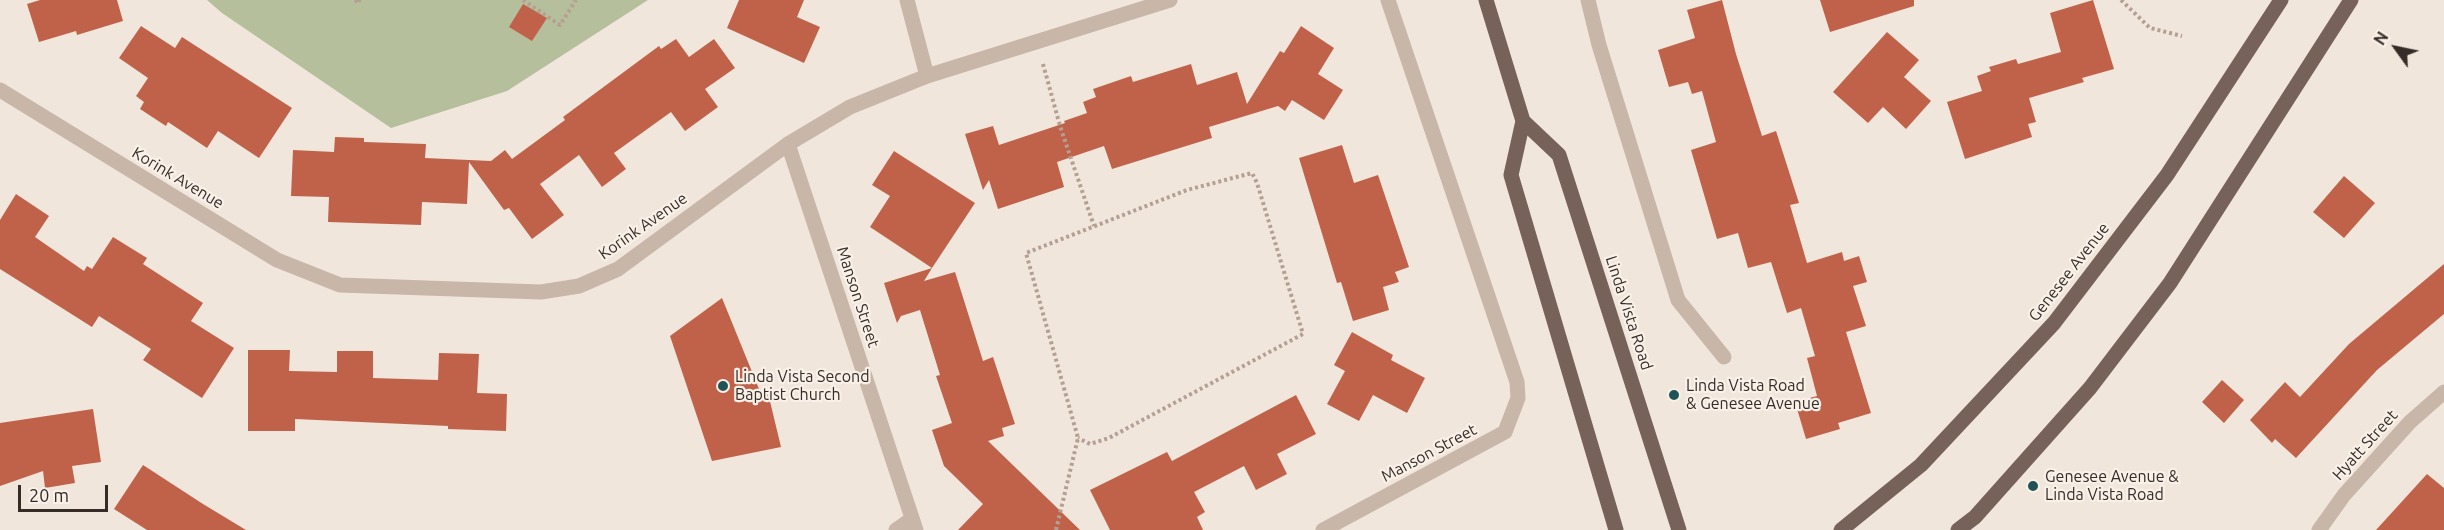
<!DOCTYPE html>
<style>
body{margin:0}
#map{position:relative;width:2444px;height:530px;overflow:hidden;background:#f1e6dc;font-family:Ubuntu,sans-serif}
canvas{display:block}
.north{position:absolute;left:2366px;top:18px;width:60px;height:60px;-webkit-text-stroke:4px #f9f0e8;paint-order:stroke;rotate:303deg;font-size:16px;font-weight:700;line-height:24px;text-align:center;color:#352c28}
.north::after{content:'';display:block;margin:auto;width:21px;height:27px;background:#352c28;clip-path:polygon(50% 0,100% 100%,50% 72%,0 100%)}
.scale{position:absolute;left:18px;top:485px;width:90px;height:27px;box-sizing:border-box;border:3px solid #352c28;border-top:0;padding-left:8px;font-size:18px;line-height:21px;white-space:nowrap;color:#352c28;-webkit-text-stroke:4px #f9f0e8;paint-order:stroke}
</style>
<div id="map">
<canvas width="2444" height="530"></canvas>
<div class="north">N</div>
<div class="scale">20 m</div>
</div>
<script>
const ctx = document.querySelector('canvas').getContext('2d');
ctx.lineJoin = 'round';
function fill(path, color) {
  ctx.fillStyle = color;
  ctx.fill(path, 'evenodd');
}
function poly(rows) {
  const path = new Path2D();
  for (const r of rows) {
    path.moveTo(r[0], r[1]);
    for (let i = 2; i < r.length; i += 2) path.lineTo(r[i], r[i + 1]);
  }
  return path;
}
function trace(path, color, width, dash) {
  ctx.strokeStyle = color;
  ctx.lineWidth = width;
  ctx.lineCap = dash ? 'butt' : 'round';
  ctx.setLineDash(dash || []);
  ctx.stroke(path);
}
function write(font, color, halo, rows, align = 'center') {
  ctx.font = font + ' Ubuntu,sans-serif';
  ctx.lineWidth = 4.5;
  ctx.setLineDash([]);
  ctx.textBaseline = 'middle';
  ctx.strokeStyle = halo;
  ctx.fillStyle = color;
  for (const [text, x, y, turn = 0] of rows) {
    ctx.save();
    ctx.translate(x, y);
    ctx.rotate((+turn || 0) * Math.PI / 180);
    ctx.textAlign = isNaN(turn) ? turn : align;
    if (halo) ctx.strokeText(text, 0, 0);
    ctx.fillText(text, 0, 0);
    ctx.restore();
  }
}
fill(poly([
 [207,0,648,0,507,91,391,128,222,13]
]), '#b5bf9c');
fill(poly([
 [40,0,117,0,123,21,77,35,76,31,39,42,27,4],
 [739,0,804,0,797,17,820,27,804,63,727,28],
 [1722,0,1736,54,1762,136,1776,131,1799,203,1790,205,1807,263,1842,252,1844,261,1859,256,1867,282,1853,286,1866,326,1846,332,1871,413,1838,423,1840,429,1806,439,1795,402,1817,396,1807,358,1815,356,1801,308,1787,313,1771,262,1748,268,1738,233,1717,239,1691,150,1716,142,1702,91,1692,94,1688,82,1669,87,1658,50,1695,38,1687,10],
 [1820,0,1914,0,1914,6,1830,32],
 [2093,0,2114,69,2082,78,2084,82,2029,98,2036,122,2028,124,2032,137,1965,159,1947,102,1982,91,1977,76,1991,71,1989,67,2016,59,2018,64,2061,52,2050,13],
 [523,4,547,18,532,41,509,27],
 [141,26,175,48,182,37,292,108,259,158,218,131,207,148,168,122,166,126,140,109,144,102,136,96,148,78,119,58],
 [1301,26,1334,48,1318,74,1343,90,1324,120,1292,100,1285,111,1278,106,1209,127,1212,138,1112,169,1104,146,1057,162,1064,187,998,209,989,180,983,190,965,134,993,126,999,145,1065,123,1064,121,1087,113,1083,102,1096,97,1093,89,1131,76,1133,82,1191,64,1197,85,1237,72,1247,104,1280,51,1284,53],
 [1887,32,1919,60,1904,77,1931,101,1906,129,1883,107,1868,123,1833,92],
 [676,39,689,57,714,39,735,68,705,89,718,107,685,131,671,112,614,153,626,169,602,187,579,155,540,184,564,215,532,239,509,208,504,210,469,162,467,204,422,202,421,225,328,222,329,197,291,196,293,150,334,152,335,137,364,138,364,142,426,144,425,158,491,161,505,150,512,159,565,120,563,117,659,46,661,49],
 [1342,145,1354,183,1378,175,1409,267,1395,272,1399,282,1383,287,1389,310,1353,321,1341,282,1337,283,1299,158],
 [894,151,975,203,932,268,870,227,890,196,872,185],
 [2344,176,2375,203,2344,238,2313,212],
 [16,194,49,216,35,237,84,271,87,266,92,269,113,237,147,258,143,264,203,303,191,321,234,348,202,398,143,360,151,349,99,316,92,327,0,269,0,220],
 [2444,264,2444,314,2377,370,2296,458,2275,439,2272,443,2250,420,2285,382,2300,397,2349,344],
 [932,268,924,281,955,272,983,361,993,357,1015,424,1002,428,1004,436,988,441,1080,530,958,530,983,504,944,466,932,430,952,423,936,376,940,375,920,310,901,316,897,323,884,283],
 [722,298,759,389,768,393,781,447,712,461,670,336],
 [1352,332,1393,355,1391,360,1425,378,1407,413,1373,395,1359,421,1327,404,1345,371,1334,365],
 [248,350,290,350,289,371,337,372,337,351,373,351,373,378,438,380,439,353,479,354,477,393,507,394,506,431,448,429,448,426,295,419,295,431,248,431],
 [2222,380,2244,400,2224,423,2202,402],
 [1296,395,1316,434,1277,454,1287,474,1256,490,1244,466,1194,492,1205,512,1197,517,1203,530,1110,530,1090,490,1167,452,1172,461],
 [93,409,101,462,72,466,75,483,45,488,43,471,0,486,0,423],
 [143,465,203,504,246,530,147,530,114,509],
 [2427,474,2444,488,2444,530,2376,530]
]), '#c0624a');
trace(poly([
 [355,0,359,3,359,0],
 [523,0,560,25,576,0],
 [2121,0,2150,28,2182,36],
 [1043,64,1060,126,1094,226],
 [1056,530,1078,438,1026,253,1187,190,1252,173,1257,183,1303,334,1109,438,1090,444,1078,438]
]), '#b4a092', 4, [3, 3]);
trace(poly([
 [907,0,927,76],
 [1588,0,1599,45,1678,300,1724,357],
 [0,90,277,260,340,285,541,292,579,286,618,269,788,144,850,107,927,76,1170,0],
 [788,144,916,530],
 [896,530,912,519],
 [1323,530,1505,432,1518,398,1517,382,1388,0],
 [2319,530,2344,495,2410,422,2444,392]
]), '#c8b6a8', 15);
trace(poly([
 [1486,0,1523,121,1511,175,1616,530],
 [1523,121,1559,155,1679,530],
 [1841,530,1921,465,2054,323,2167,175,2281,0],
 [1958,530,1975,517,2090,388,2170,283,2351,0]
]), '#77625a', 15);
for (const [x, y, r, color] of [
 [723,386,6,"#205355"],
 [1674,395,6,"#205355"],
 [2033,486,6,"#205355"]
]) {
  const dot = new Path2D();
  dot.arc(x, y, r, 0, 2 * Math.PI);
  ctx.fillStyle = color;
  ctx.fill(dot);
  trace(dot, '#f9f0e8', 2);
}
write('16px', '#352c28', '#f9f0e8', [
 ["Korink Avenue",178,178,31],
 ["Korink Avenue",643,226,-35],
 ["Genesee Avenue",2069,272,-52],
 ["Manson Street",858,297,72],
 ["Linda Vista Road",1629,313,72],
 ["Hyatt Street",2365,445,-48],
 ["Manson Street",1429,453,-28]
]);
write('16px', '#352c28', '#f9f0e8', [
 ["Linda Vista Second",735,377],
 ["Baptist Church",735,395],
 ["Linda Vista Road",1686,386],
 ["& Genesee Avenue",1686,404],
 ["Genesee Avenue &",2045,477],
 ["Linda Vista Road",2045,495]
], 'left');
</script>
